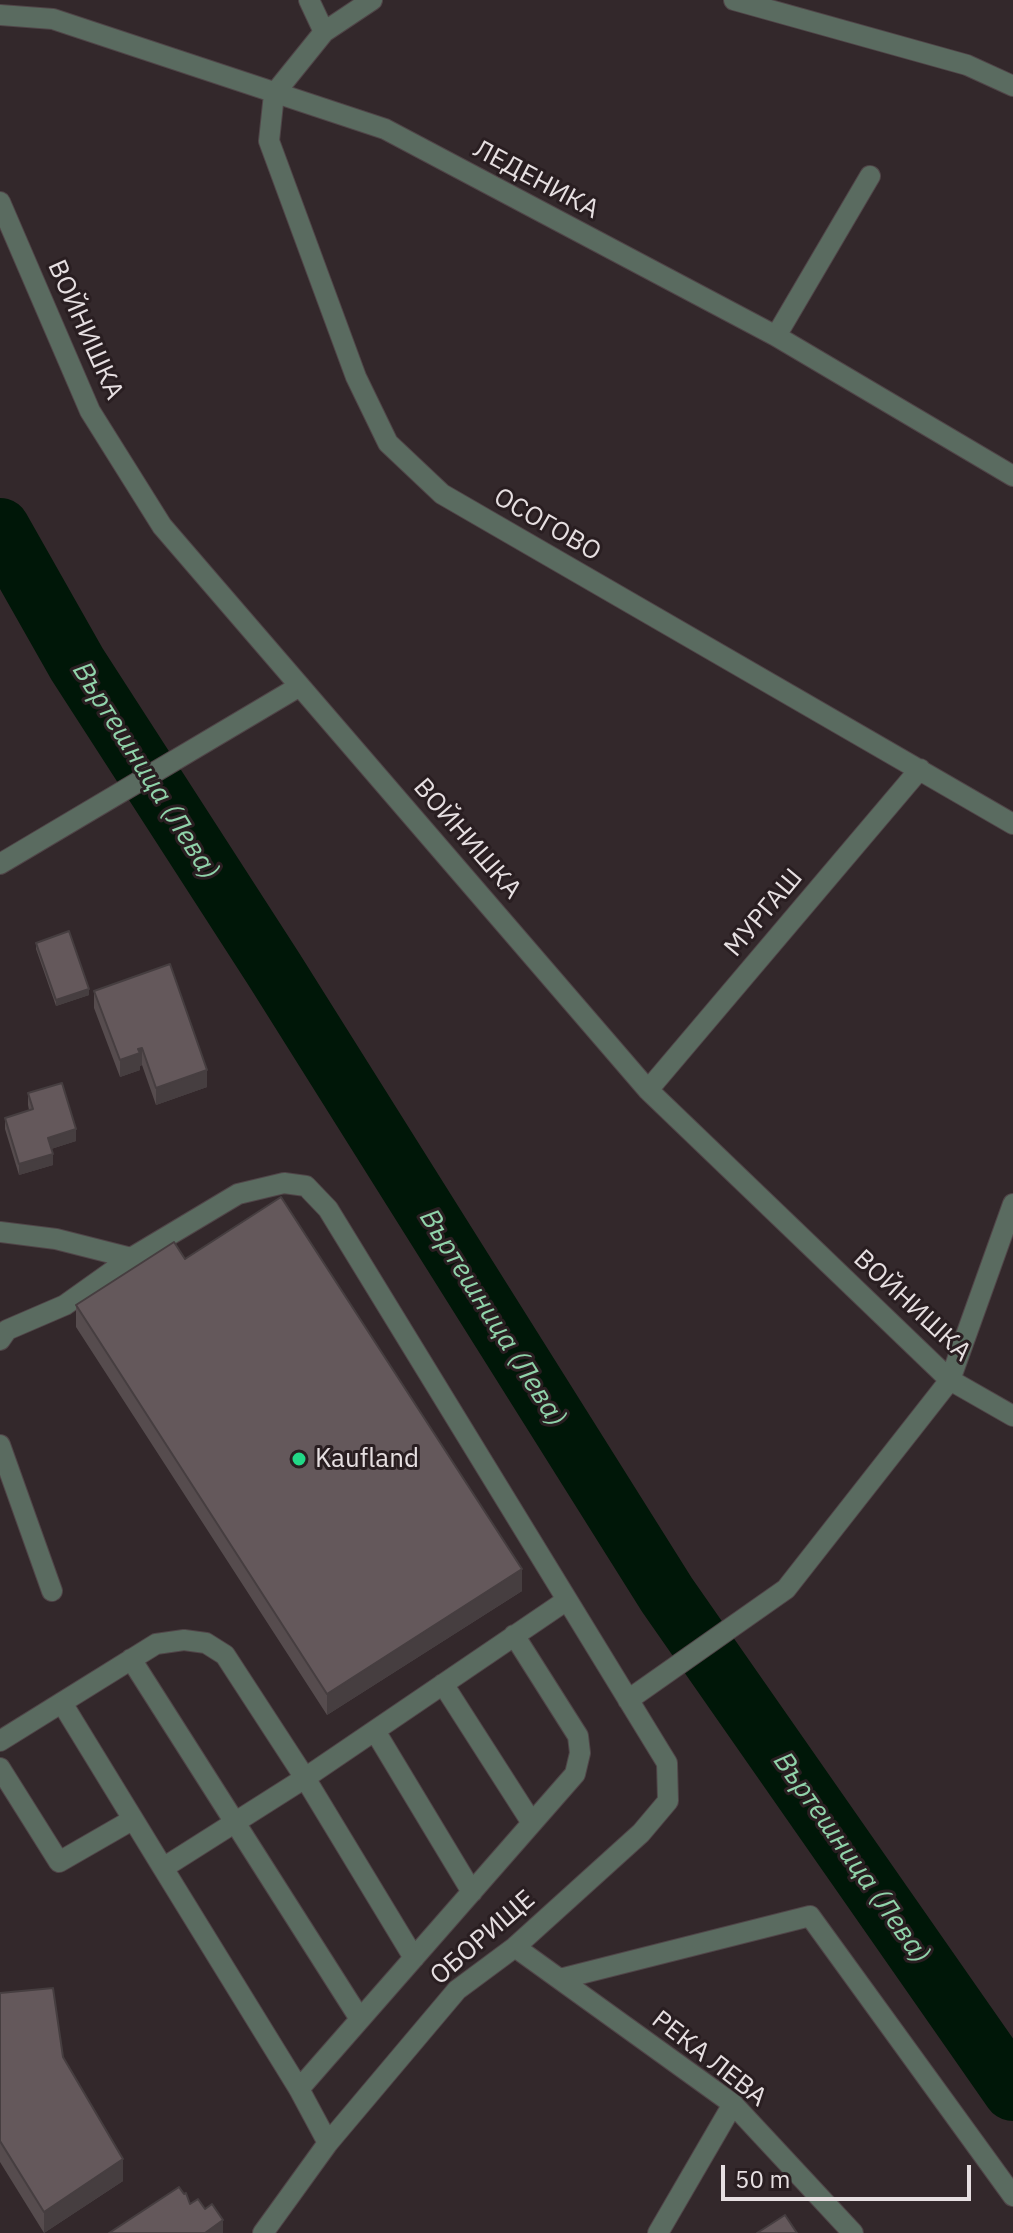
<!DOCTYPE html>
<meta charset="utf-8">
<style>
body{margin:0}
#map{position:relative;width:1013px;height:2233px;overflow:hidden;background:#33282b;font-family:"IBM Plex Sans",sans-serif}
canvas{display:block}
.scale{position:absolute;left:721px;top:2165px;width:250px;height:36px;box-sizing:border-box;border:4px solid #e6dfe1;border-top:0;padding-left:10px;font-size:24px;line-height:28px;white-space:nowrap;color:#e6dfe1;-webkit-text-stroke:6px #291e21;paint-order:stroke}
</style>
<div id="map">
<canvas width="1013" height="2233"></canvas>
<div class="scale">50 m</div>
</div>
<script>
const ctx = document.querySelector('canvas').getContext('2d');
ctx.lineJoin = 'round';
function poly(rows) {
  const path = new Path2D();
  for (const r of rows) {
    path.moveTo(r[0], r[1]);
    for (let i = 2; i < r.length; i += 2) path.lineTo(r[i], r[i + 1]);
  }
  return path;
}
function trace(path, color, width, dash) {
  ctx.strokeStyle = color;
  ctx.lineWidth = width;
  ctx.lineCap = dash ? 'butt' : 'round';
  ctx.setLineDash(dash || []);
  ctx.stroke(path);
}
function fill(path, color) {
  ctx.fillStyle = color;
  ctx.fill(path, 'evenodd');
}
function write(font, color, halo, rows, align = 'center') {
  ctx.font = font + ' "IBM Plex Sans",sans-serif';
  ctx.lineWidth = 6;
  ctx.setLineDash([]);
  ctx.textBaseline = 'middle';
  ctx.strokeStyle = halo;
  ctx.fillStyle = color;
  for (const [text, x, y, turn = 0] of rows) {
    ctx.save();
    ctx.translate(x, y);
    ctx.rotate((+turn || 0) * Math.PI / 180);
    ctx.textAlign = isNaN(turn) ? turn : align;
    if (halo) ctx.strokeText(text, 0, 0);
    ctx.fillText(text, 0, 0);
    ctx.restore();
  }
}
trace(poly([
 [0,528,77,664,275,971,667,1595,1013,2091]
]), '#001708', 60);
const minor = poly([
 [309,0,324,32],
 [372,0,324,32,274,94,269,141,356,377,388,443,442,494,1013,824],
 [734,0,967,65,1013,86],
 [0,15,53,19,385,129,776,336,1013,476],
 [0,202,90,411,162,526,648,1090,950,1380,1013,1416],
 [776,336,870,176],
 [0,864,300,686],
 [648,1090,920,769],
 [0,1232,56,1239,131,1258],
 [0,1340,7,1330,65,1305,131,1258,238,1194,284,1183,306,1186,328,1209,667,1763,668,1801,641,1833,515,1947,457,1990,328,2143,263,2233],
 [0,1445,52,1591],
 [131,1659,360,2019],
 [443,1684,532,1823],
 [628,1700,786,1589,950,1380,1013,1204],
 [62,1703,163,1868],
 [375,1731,472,1892],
 [0,1741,156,1644,184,1640,206,1643,225,1655,305,1778,414,1958],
 [0,1768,59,1862,132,1820],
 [515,1947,733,2104,853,2233],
 [560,1979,810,1916,1013,2196],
 [299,2089,575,1774,580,1753,578,1736,514,1635],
 [328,2143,299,2089,163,1868,305,1778,567,1600],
 [658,2233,733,2104]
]);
trace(minor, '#504548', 22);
trace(minor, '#5a6b60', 20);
fill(poly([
 [36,943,89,995,56,1006,36,949],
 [94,991,207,1087,156,1105,142,1065,140,1066,140,1070,120,1077,94,1008],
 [28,1093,76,1141,51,1149,53,1165,19,1175,5,1129,5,1118,29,1110,28,1105],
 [185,1259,522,1591,327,1715,76,1327,76,1305],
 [0,1993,63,2057,123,2181,44,2233,0,2162]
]), '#564c4e');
fill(poly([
 [89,989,89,995,56,1006,56,1000],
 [142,1048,142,1065,140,1066,140,1070,120,1077,120,1060],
 [207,1070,207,1087,156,1105,156,1088],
 [76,1129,76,1141,48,1150,48,1138],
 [53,1154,53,1165,19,1175,19,1164],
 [522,1569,522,1591,327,1715,327,1694],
 [123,2159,123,2181,44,2233,44,2212],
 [223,2220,223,2233,205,2233]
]), '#463e40');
const building = poly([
 [69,931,89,989,56,1000,36,943,69,931],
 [170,964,207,1070,156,1088,142,1048,138,1049,140,1053,120,1060,94,991,170,964],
 [62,1083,76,1129,48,1138,53,1154,19,1164,5,1118,33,1109,28,1093,62,1083],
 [281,1197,522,1569,327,1694,76,1305,174,1242,185,1259,281,1197],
 [53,1988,63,2057,123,2159,44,2212,0,2141,0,1993,53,1988],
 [179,2187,184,2194,186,2193,190,2204,198,2199,205,2209,212,2204,223,2220,205,2233,109,2233,179,2187],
 [785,2215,797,2233,757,2233,785,2215]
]);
fill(building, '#64585b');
trace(building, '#463e40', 2);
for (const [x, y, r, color] of [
 [299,1459,8,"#22d887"]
]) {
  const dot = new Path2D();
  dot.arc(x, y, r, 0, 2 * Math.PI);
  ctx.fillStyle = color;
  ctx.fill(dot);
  trace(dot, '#291e21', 3);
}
write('26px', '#e6dfe1', '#291e21', [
 ["ЛЕДЕНИКА",536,180,28],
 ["ВОЙНИШКА",85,330,66],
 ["ОСОГОВО",547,525,30],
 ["ВОЙНИШКА",467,839,49],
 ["МУРГАШ",764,913,-50],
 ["ВОЙНИШКА",912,1306,43],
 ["ОБОРИЩЕ",483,1938,-41],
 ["РЕКА ЛЕВА",709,2059,38]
]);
write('26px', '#e6dfe1', '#291e21', [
 ["Kaufland",315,1459]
], 'left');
write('italic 28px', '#90d3aa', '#291e21', [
 ["Въртешница (Лева)",145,771,58],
 ["Въртешница (Лева)",492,1318,58],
 ["Въртешница (Лева)",851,1858,55]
]);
</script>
